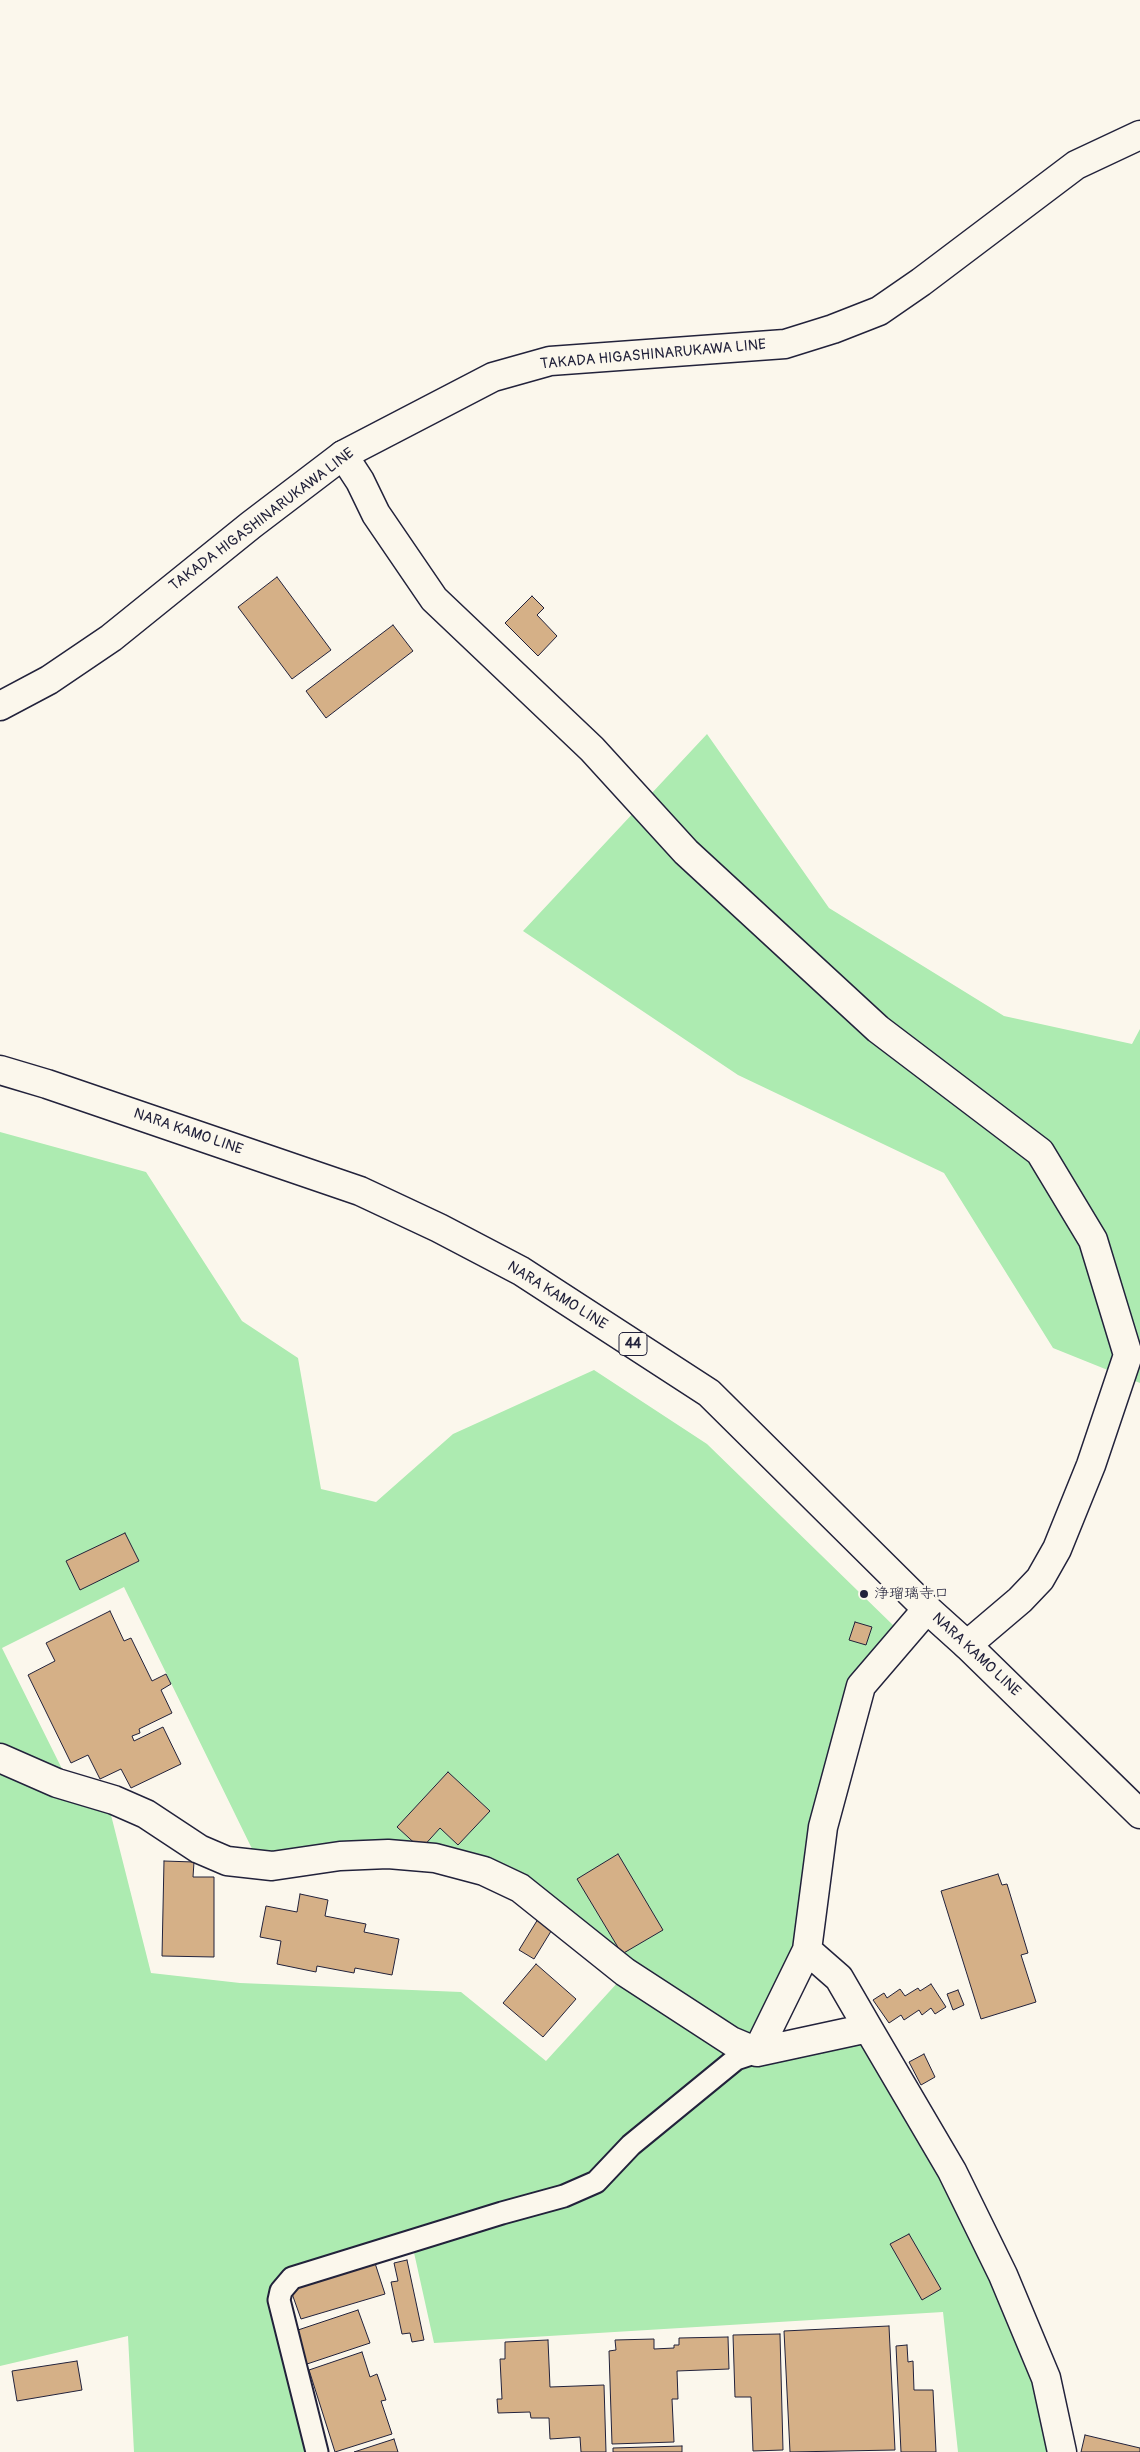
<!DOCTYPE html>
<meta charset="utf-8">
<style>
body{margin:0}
canvas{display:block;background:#fbf7ec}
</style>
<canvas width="1140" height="2452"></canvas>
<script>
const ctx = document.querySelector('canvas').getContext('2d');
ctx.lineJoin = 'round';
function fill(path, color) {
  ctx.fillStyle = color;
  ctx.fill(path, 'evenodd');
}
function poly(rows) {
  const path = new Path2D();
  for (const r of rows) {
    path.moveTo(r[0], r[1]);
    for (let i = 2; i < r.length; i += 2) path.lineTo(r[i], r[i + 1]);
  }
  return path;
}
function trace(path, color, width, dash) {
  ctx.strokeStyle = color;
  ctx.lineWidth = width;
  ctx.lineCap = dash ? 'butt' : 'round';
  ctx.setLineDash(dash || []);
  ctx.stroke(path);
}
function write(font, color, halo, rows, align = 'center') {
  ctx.font = font + ' Pangolin,"Klee One",sans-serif';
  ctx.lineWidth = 5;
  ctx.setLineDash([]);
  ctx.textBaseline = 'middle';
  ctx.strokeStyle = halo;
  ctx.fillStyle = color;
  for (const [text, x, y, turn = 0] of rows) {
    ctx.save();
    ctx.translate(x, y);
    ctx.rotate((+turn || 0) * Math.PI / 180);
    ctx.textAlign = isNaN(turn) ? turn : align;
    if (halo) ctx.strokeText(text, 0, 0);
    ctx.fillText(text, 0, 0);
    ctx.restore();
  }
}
fill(poly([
 [707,734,829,908,1004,1016,1132,1044,1140,1029,1140,1383,1053,1348,944,1173,738,1075,523,931],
 [0,1132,146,1172,242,1321,298,1358,321,1489,376,1502,453,1434,594,1370,707,1444,896,1628,847,1699,805,1846,798,1937,788,1976,750,2038,487,1866,257,1859,124,1587,2,1648,68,1781,0,1752],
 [0,1771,110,1811,151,1973,240,1983,461,1992,546,2061,619,1981,726,2051,728,2060,591,2175,561,2188,279,2278,308,2452,134,2452,128,2336,0,2366],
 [853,2041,868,2050,959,2201,1033,2372,1048,2452,958,2452,943,2312,434,2343,413,2248,504,2221,636,2151,741,2067]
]), '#adebb1');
const building = poly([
 [277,577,331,650,292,679,238,607,277,577],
 [532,596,544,608,537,615,557,636,538,656,505,623,532,596],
 [393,625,413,651,326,718,306,691,393,625],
 [125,1533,139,1561,80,1590,66,1561,125,1533],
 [110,1611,124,1641,131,1638,152,1681,166,1674,171,1684,161,1690,172,1713,139,1729,140,1733,132,1736,134,1741,163,1727,181,1764,131,1788,121,1769,100,1779,88,1755,71,1763,28,1675,55,1661,46,1643,110,1611],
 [855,1622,872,1627,866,1645,849,1640,855,1622],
 [448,1772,490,1811,458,1845,440,1828,421,1849,397,1827,448,1772],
 [618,1854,663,1930,622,1954,577,1879,618,1854],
 [164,1861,194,1862,193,1877,214,1877,214,1957,162,1956,164,1861],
 [998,1874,1002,1885,1007,1884,1028,1953,1021,1955,1036,2002,981,2019,941,1891,998,1874],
 [300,1894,328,1900,325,1916,366,1924,364,1932,399,1939,392,1975,355,1968,354,1973,317,1966,316,1972,277,1964,281,1941,260,1937,266,1906,297,1912,300,1894],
 [538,1919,553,1928,534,1959,519,1950,538,1919],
 [536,1964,576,1999,543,2037,503,2003,536,1964],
 [931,1984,946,2007,935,2014,931,2008,922,2015,919,2010,904,2020,901,2015,889,2023,873,2000,884,1993,887,1998,900,1989,905,1996,918,1988,920,1991,931,1984],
 [958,1990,964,2005,953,2010,947,1994,958,1990],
 [924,2054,935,2077,921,2085,909,2062,924,2054],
 [909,2234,941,2289,922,2300,890,2244,909,2234],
 [374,2260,385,2294,301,2319,290,2288,374,2260],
 [407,2260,424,2340,412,2342,410,2333,402,2334,391,2282,398,2281,394,2263,407,2260],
 [358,2310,370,2343,307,2364,295,2331,358,2310],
 [889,2326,895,2450,790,2452,784,2331,889,2326],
 [780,2334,783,2450,753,2451,751,2397,735,2397,733,2335,780,2334],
 [728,2337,729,2369,677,2371,678,2399,672,2399,674,2442,612,2444,609,2351,616,2350,615,2340,654,2339,654,2349,674,2348,674,2345,679,2345,679,2338,728,2337],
 [548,2340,550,2387,604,2385,606,2452,581,2452,580,2437,550,2439,549,2418,531,2418,530,2412,498,2413,497,2399,502,2399,500,2359,505,2359,505,2342,548,2340],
 [907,2345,908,2362,913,2361,914,2390,933,2390,936,2452,901,2452,896,2346,907,2345],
 [362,2352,370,2377,377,2374,386,2400,381,2401,392,2434,335,2452,309,2370,362,2352],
 [77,2361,82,2390,17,2401,12,2371,77,2361],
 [1085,2435,1140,2448,1140,2452,1081,2452,1085,2435],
 [394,2439,398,2452,354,2452,394,2439],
 [682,2446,682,2452,613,2452,613,2448,682,2446]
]);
fill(building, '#d5b087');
trace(building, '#22223b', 1);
const lane = poly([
 [317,2452,279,2300,281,2291,292,2278,502,2213,564,2196,596,2182,631,2145,736,2059,757,2052]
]);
const street = poly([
 [343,455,360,481,376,514,434,599,592,749,686,852,878,1029,1040,1152,1093,1240,1128,1355,1091,1465,1057,1549,1040,1579,1020,1600,967,1645],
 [0,1758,57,1783,114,1800,146,1814,199,1849,227,1861,272,1866,340,1856,388,1854,435,1858,484,1871,520,1888,625,1972,731,2041,757,2052,868,2028,952,2171,1003,2275,1046,2378,1062,2452],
 [807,1950,839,1978,868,2028],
 [757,2052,807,1950,823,1827,861,1686,927,1609]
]);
const secondary = poly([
 [0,706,49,680,111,638,251,525,343,455,493,377,550,361,785,344,833,329,879,311,921,282,1076,165,1140,135]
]);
const primary = poly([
 [0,1070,47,1084,360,1191,439,1228,521,1271,709,1393,927,1609,967,1645,1140,1814]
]);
trace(lane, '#22223b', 25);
trace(street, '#22223b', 31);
trace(secondary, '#22223b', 31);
trace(primary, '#22223b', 31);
trace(lane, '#fbf7ec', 21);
trace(street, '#fbf7ec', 28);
trace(secondary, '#fbf7ec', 28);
trace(primary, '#fbf7ec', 28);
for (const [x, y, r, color] of [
 [864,1594,5,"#22223b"]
]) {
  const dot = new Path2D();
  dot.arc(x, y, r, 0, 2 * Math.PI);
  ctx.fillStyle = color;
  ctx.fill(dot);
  trace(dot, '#fbf7ec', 2);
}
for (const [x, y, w] of [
 [633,1344,28]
]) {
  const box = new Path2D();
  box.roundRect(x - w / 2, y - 11.5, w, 23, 4);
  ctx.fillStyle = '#fbf7ec';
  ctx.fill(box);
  trace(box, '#22223b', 1);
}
write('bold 14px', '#22223b', null, [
 ["44",633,1344]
]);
write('15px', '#22223b', '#fbf7ec', [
 ["TAKADA HIGASHINARUKAWA LINE",653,355,-5],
 ["TAKADA HIGASHINARUKAWA LINE",262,520,-37],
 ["NARA KAMO LINE",188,1132,19],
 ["NARA KAMO LINE",557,1296,32],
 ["NARA KAMO LINE",976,1655,43]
]);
write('15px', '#22223b', '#fbf7ec', [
 ["浄瑠璃寺口",874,1594]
], 'left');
</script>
